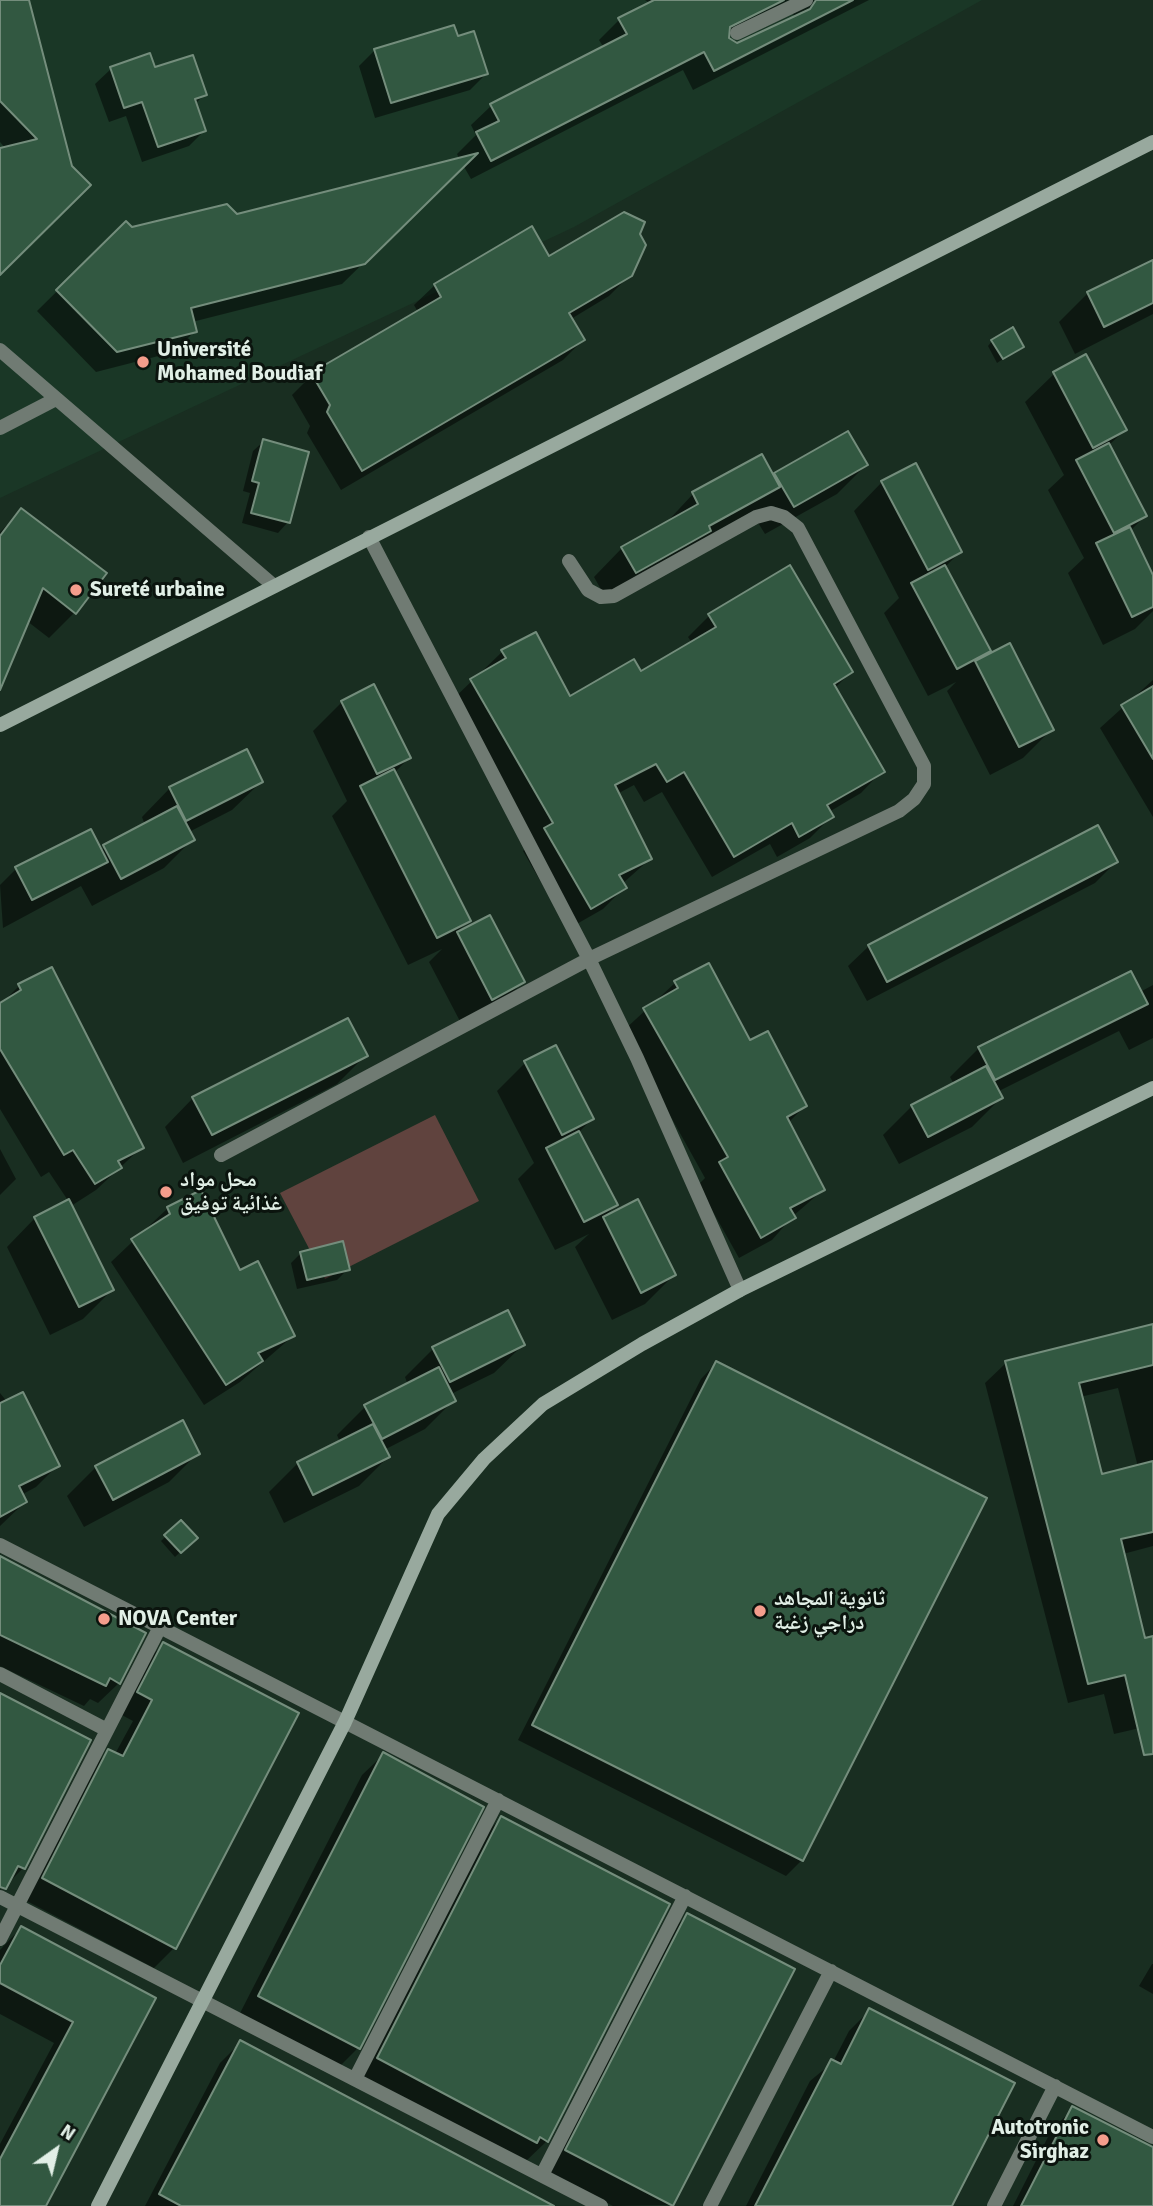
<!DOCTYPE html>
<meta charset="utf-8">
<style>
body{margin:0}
#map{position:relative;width:1153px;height:2206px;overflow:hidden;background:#192e21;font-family:Signika,sans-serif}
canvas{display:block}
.north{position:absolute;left:21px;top:2115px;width:70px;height:70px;-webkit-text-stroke:5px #0b140e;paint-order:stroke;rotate:34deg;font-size:19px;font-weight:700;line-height:28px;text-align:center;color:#e1efe6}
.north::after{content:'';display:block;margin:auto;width:24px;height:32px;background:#e1efe6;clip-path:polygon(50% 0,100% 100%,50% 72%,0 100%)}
</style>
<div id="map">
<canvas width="1153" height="2206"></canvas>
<div class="north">N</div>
</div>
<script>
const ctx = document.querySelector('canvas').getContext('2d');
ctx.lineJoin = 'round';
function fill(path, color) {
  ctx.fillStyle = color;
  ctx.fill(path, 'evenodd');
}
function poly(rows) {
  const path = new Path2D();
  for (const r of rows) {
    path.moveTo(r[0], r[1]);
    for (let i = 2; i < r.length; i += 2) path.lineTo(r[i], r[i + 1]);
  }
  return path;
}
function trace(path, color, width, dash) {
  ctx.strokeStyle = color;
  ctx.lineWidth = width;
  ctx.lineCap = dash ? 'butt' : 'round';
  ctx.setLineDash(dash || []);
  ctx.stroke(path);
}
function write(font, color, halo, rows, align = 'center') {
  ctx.font = font + ' Signika,"Noto Naskh Arabic",sans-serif';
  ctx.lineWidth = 6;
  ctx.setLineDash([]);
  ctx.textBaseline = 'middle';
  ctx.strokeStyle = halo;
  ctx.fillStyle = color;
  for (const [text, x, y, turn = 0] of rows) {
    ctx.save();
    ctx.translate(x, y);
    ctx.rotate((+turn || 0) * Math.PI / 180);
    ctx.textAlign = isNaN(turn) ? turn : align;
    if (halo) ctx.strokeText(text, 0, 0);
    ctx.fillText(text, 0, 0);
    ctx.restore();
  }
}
fill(poly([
 [0,0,982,0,574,227,0,498]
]), '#1a3726');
fill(poly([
 [435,1115,479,1201,325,1279,280,1193]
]), '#60433e');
fill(poly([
 [0,0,27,0,70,166,0,273,0,150,6,149,0,142],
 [645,0,869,0,693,90,683,70,471,179,463,165,342,284,192,322,195,331,174,352,96,372,37,311,126,223,132,229,236,216,460,160,457,154,476,135,471,125,491,106,604,48,599,40,619,20,651,4],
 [781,10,792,12,795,18,742,43,731,43,726,37],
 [375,50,486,74,470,90,375,118,359,66],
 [111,69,154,70,205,94,195,104,204,131,189,146,142,162,126,116,109,122,95,84],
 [638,234,630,275,609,296,571,319,583,340,563,360,341,490,307,433,310,426,292,395,312,375,418,312,414,305,435,285],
 [1153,262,1153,314,1075,354,1059,322,1088,293],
 [992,341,1022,346,997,363,988,346],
 [1086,357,1125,430,1108,446,1145,516,1130,531,1153,579,1153,611,1135,629,1103,645,1068,573,1084,558,1048,490,1064,475,1025,402,1054,374],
 [264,441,288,522,278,533,242,523,250,493,243,491,253,451],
 [761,456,772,477,866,465,837,494,765,534,752,513,607,600,594,577,622,548,665,524,693,494],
 [882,482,960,552,945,567,989,650,979,660,1052,729,1023,758,990,775,947,691,956,682,928,696,884,613,899,598,854,511],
 [22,510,75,612,49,638,27,621,0,683,0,532],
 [710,615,851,672,834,689,882,771,861,793,829,812,832,816,810,838,777,857,770,844,712,877,662,792,644,802,634,785,617,794,650,859,622,884,624,888,603,909,568,929,523,851,531,843,450,702,502,652,569,698,640,673,692,643,688,637],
 [1153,680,1153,817,1100,728],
 [342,702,409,758,394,773,468,921,456,933,489,917,523,982,494,1011,463,1027,429,962,442,949,408,965,332,816,347,801,313,731],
 [261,782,232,810,189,832,192,840,164,868,92,906,81,886,3,928,0,885,16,869,100,851,145,825,142,817,170,788],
 [1116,862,1095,883,867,1001,848,966,869,946],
 [675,983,805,1106,788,1123,823,1190,793,1216,772,1240,739,1258,698,1185,705,1178,623,1031],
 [1153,985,1153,1038,1129,1050,1119,1031,997,1092,1001,1098,972,1127,899,1164,883,1135,912,1106,954,1084,950,1077,979,1048,1140,992],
 [19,986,142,1147,96,1190,71,1206,112,1290,83,1319,50,1335,7,1247,35,1218,69,1202,49,1172,41,1177,0,1109,0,1005],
 [366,1055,337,1084,183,1163,165,1127,193,1098],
 [525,1063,592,1119,578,1133,616,1205,602,1219,637,1202,674,1275,645,1304,612,1320,575,1247,589,1234,555,1250,518,1179,534,1163,497,1091],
 [0,1149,16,1179,0,1195],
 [168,1208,239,1272,293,1336,240,1382,204,1405,111,1262],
 [301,1253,348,1269,337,1280,297,1289,291,1263],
 [1153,1326,1153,1546,1123,1554,1144,1640,1153,1638,1153,1725,1114,1734,1104,1694,1068,1703,985,1383,1006,1363],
 [1118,1388,1138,1467,1101,1476,1080,1397],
 [523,1345,494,1373,451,1394,454,1400,425,1429,384,1450,388,1457,359,1486,284,1523,269,1492,298,1463,340,1442,337,1435,365,1407,408,1385,405,1377,433,1349],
 [716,1363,984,1499,802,1860,786,1876,518,1740,701,1379],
 [0,1393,58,1465,36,1487,21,1495,25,1502,0,1526],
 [198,1453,169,1482,84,1527,67,1496,96,1467],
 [181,1522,195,1538,175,1557,161,1541],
 [0,1557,119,1683,98,1703,90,1699,84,1706,0,1666],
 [163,1644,174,1948,154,1968,23,1899,88,1771,109,1751,115,1754,133,1721,118,1713,143,1665],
 [0,1695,89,1741,23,1868,3,1889,0,1887],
 [383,1755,358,2048,338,2068,238,2017,362,1775],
 [501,1818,547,2141,526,2161,358,2078,481,1838],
 [687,1915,672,2205,613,2206,546,2171,667,1936],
 [21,1928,154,1999,44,2206,0,2206,0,2144,54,2043,0,2014,0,1950],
 [1152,1964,1153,1964,1153,1994,1139,1986],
 [870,2010,950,2206,746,2206,810,2081,833,2062,849,2031],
 [240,2043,550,2206,145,2206,220,2063],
 [1073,2109,1153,2147,1153,2206,1013,2206,1052,2129]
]), '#0007');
const building = poly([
 [0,0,29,0,72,166,91,185,0,275,0,148,37,139,0,101,0,0],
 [654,0,784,0,730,27,729,38,737,43,810,9,816,0,853,0,714,71,704,52,491,161,476,132,499,121,490,104,627,34,618,18,654,0],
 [454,25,458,36,474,31,488,74,391,103,374,49,454,25],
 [150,53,155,67,193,55,207,95,195,99,206,131,158,147,142,102,124,108,110,67,150,53],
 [478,153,365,264,191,308,197,332,117,352,56,290,126,221,132,227,227,204,237,214,478,153],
 [624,212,645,222,640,234,646,245,632,276,569,313,585,340,362,471,327,412,330,405,311,373,441,297,434,284,532,226,549,256,624,212],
 [1153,260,1153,303,1104,327,1087,292,1153,260],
 [1013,327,1024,347,1003,359,991,340,1013,327],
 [1086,354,1127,430,1093,448,1053,372,1086,354],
 [848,431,868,465,794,507,774,473,848,431],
 [263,439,309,452,290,523,251,513,259,483,252,481,263,439],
 [1109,443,1147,516,1114,533,1076,460,1109,443],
 [762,454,780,487,709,526,711,531,636,573,621,547,698,504,692,492,762,454],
 [916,463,962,552,928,570,881,481,916,463],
 [21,508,107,573,76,614,43,588,0,690,0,536,21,508],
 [1130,527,1153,575,1153,607,1132,617,1096,543,1130,527],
 [790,565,853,672,834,684,885,772,827,805,834,817,799,837,792,823,734,857,684,772,667,782,656,764,615,785,652,859,619,875,627,888,591,909,544,828,553,823,470,679,506,658,501,650,536,632,570,696,634,659,641,671,716,627,708,614,790,565],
 [945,565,991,651,957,669,911,583,945,565],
 [1010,643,1054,730,1019,747,975,661,1010,643],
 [374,684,411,758,377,774,341,701,374,684],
 [1153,686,1153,759,1121,705,1153,686],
 [247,749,263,782,186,821,169,787,247,749],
 [394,769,471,921,437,938,360,786,394,769],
 [177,806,195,840,121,879,103,845,177,806],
 [1098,825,1118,862,887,982,868,945,1098,825],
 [91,829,108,862,32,900,15,867,91,829],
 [490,915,525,982,492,1000,457,932,490,915],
 [709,963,750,1040,768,1031,807,1106,787,1117,825,1190,790,1208,796,1218,761,1238,719,1162,728,1157,643,1008,678,988,674,981,709,963],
 [52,967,144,1148,118,1161,122,1168,95,1184,73,1150,64,1155,0,1049,0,1003,21,990,18,984,52,967],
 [1131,971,1148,1004,995,1080,978,1047,1131,971],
 [348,1018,368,1056,212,1135,192,1097,348,1018],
 [556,1045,594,1119,562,1135,524,1061,556,1045],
 [986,1066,1003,1098,928,1137,911,1105,986,1066],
 [579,1131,618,1205,584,1222,546,1148,579,1131],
 [201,1190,240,1270,258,1261,295,1336,258,1353,263,1361,226,1385,131,1239,170,1214,167,1207,201,1190],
 [69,1199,114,1290,79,1307,34,1217,69,1199],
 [638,1199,676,1275,641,1293,603,1217,638,1199],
 [343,1241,350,1270,307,1280,300,1252,343,1241],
 [508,1310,525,1345,450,1382,432,1347,508,1310],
 [1153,1324,1153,1365,1079,1383,1102,1474,1153,1461,1153,1532,1121,1539,1145,1638,1153,1636,1153,1754,1144,1755,1125,1675,1088,1684,1005,1361,1153,1324],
 [716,1361,987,1498,803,1861,532,1725,716,1361],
 [439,1367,456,1401,382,1439,364,1405,439,1367],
 [23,1392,60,1466,19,1486,27,1502,0,1517,0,1403,23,1392],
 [183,1420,200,1454,113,1500,95,1466,183,1420],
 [373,1424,390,1457,313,1495,297,1462,373,1424],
 [181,1520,198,1538,181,1553,164,1535,181,1520],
 [0,1556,146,1633,120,1684,110,1678,106,1686,0,1635,0,1556],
 [163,1642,299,1713,176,1949,42,1878,108,1749,123,1756,152,1700,137,1692,163,1642],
 [0,1693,91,1740,25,1869,18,1866,6,1889,0,1887,0,1693],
 [383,1752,484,1807,360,2049,258,1996,383,1752],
 [501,1816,670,1904,548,2142,540,2137,537,2143,377,2058,501,1816],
 [687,1913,795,1969,673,2206,565,2150,687,1913],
 [21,1926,156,1998,46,2206,0,2206,0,2159,73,2022,0,1983,0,1965,21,1926],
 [869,2008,1015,2083,952,2206,755,2206,831,2059,841,2064,869,2008],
 [240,2040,554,2206,181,2206,159,2194,240,2040],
 [1072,2106,1153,2147,1153,2206,1021,2206,1072,2106]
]);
fill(building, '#325841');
trace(building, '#748d7c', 2);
trace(poly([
 [737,33,806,0],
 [0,350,274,586],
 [0,428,54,400]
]), '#707b73', 14);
trace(poly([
 [369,537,589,959,637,1058,740,1290],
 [221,1155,589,959,899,811,914,799,924,784,924,766,798,528,784,517,771,513,756,517,614,596,601,597,588,590,569,561],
 [0,1545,1153,2137],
 [0,1674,107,1730],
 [0,1897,601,2206],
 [0,1939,160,1627],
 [355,2079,498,1800],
 [542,2175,685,1896],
 [710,2206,831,1971],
 [994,2206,1055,2086]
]), '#707b73', 14);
trace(poly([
 [0,725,1153,142],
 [98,2206,345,1722,438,1514,484,1459,543,1404,642,1344,740,1290,1153,1088]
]), '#98a99e', 14);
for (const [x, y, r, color] of [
 [143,362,7,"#f49d8c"],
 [76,590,7,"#f49d8c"],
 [166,1192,7,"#f49d8c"],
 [760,1611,7,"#f49d8c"],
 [104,1619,7,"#f49d8c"],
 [1103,2140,7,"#f49d8c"]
]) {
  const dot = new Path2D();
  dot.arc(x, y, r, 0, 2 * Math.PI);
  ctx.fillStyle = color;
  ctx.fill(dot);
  trace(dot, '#0b140e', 2.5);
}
write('bold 21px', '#e1efe6', '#0b140e', [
 ["Université",157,350],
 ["Mohamed Boudiaf",157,374],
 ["Sureté urbaine",90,590],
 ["محل مواد",180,1180],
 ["غذائية توفيق",180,1204],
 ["ثانوية المجاهد",774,1599],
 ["دراجي زغبة",774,1623],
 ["NOVA Center",118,1619],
 ["Autotronic",1089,2128,"right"],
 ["Sirghaz",1089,2152,"right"]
], 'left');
</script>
